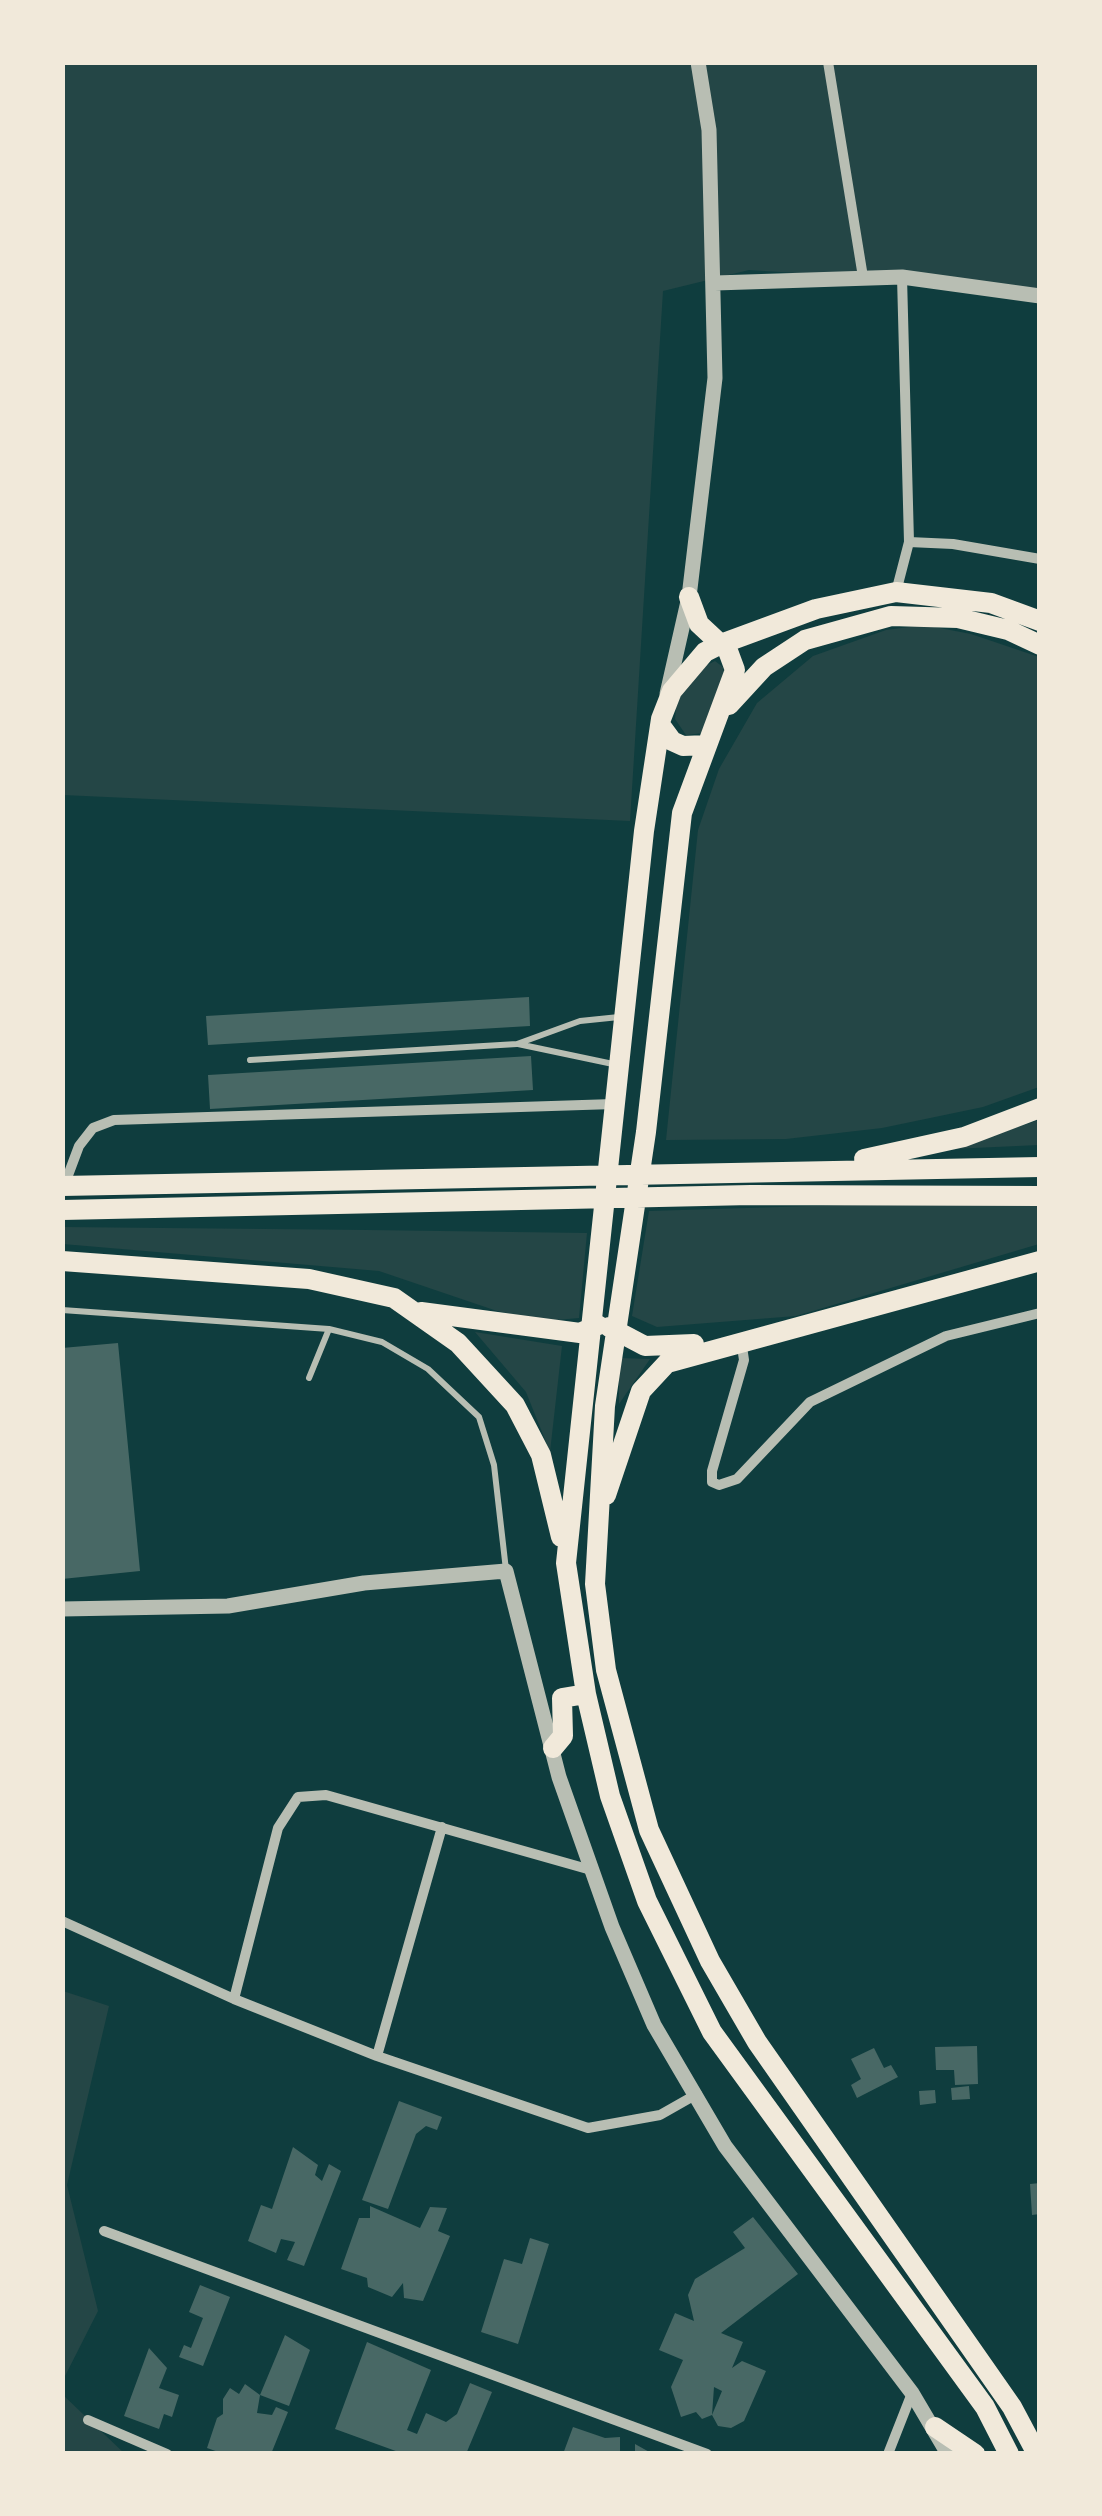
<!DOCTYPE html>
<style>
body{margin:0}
#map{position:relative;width:1102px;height:2516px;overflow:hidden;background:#0f3d3e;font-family:"PT Serif",serif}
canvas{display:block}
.frame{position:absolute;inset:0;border:65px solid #f1e9da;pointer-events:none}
</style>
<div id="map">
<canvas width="1102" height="2516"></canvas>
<div class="frame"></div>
</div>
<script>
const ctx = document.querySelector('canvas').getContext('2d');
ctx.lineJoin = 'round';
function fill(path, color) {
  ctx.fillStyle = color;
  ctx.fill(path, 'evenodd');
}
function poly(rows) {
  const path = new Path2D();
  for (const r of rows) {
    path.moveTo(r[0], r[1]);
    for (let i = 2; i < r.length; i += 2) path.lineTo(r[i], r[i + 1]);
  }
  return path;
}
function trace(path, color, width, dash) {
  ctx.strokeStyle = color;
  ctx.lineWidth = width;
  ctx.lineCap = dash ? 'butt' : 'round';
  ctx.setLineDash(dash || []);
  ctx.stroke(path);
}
fill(poly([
 [63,63,1039,63,1039,297,997,286,749,270,663,291,630,821,63,795],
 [924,625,971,634,1039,657,1039,1087,983,1107,882,1128,786,1139,666,1140,698,830,719,769,757,703,813,656,886,630],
 [715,661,723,667,726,683,704,733,686,735,675,719,676,707,691,673],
 [1039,1120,1039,1145,952,1149],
 [1039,1199,1039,1244,796,1316,657,1327,632,1316,649,1211],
 [63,1227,368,1230,587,1233,579,1318,545,1321,497,1311,379,1271,63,1244],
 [475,1332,562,1346,550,1452,526,1392],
 [619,1358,650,1359,619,1404],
 [63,1991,109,2006,67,2185,98,2311,63,2380],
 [63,2395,124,2453,63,2453]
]), '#244646');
fill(poly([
 [529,997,530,1026,208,1045,206,1016],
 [531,1056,533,1090,210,1109,208,1075],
 [118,1343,140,1571,62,1579,62,1348],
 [977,2046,978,2084,955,2085,954,2070,936,2070,935,2047],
 [874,2048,884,2068,891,2065,898,2077,857,2098,851,2085,861,2079,851,2059],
 [969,2086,970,2099,952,2100,951,2088],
 [935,2090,936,2103,920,2105,919,2091],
 [399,2101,442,2117,437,2130,426,2126,416,2134,388,2209,362,2200],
 [293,2147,318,2165,315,2175,322,2181,329,2164,341,2171,304,2266,287,2260,295,2242,281,2239,276,2253,248,2241,261,2205,272,2209],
 [1040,2183,1040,2214,1032,2215,1030,2184],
 [370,2206,420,2228,430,2207,447,2208,438,2231,450,2236,423,2301,404,2298,403,2283,392,2297,368,2287,367,2278,341,2269,359,2218,370,2218],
 [753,2217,798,2274,721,2333,743,2342,732,2368,742,2361,766,2371,744,2421,731,2428,718,2426,712,2415,702,2419,696,2412,681,2417,671,2387,683,2360,659,2350,675,2313,694,2321,688,2295,695,2279,745,2248,733,2232],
 [714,2387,722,2391,712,2415],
 [530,2238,549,2244,518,2344,481,2332,504,2259,522,2264],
 [200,2285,230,2297,203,2366,179,2357,184,2345,191,2348,203,2318,189,2312],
 [285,2335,310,2350,289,2406,260,2395,257,2413,272,2415,276,2407,288,2412,271,2454,224,2454,207,2448,217,2418,223,2414,223,2399,230,2388,239,2394,245,2384,260,2395],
 [367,2342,431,2370,407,2430,417,2434,426,2413,446,2422,457,2414,470,2383,492,2392,466,2454,404,2454,335,2429],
 [149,2348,167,2368,159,2388,179,2395,172,2417,164,2414,159,2429,124,2416],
 [573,2427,605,2438,620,2437,620,2454,563,2454],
 [635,2444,653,2454,635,2454]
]), '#486865');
trace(poly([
 [518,1044,613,1064],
 [250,1060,517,1044,580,1021,619,1017],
 [62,1310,329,1329,309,1378],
 [329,1329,382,1342,428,1369,479,1417,494,1465,506,1570]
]), '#b8beb3', 6);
trace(poly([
 [828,62,863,277],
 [909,542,953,544,1040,559],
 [896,592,909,542,902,277],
 [64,1186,79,1146,93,1128,114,1120,614,1104],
 [741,1340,744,1360,712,1471,712,1482,719,1485,737,1479,810,1402,946,1336,1040,1313],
 [62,1921,234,1999,377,2056,588,2128,660,2115,697,2094],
 [234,1999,278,1828,298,1797,326,1795,591,1870],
 [377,2056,442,1827],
 [104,2231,707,2454],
 [88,2420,167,2454],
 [888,2454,912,2393]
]), '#b8beb3', 10);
trace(poly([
 [715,283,902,277,1040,296],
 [667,694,689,597,715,378,709,130,698,62],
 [62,1609,228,1606,364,1583,506,1571,559,1777,612,1927,654,2025,725,2146,912,2393,948,2454]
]), '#b8beb3', 15);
trace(poly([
 [689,597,699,624,728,651,735,670,682,813,646,1132,605,1406,595,1584,606,1670,649,1830,710,1961,757,2042,1012,2407,1037,2454],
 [729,705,764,667,805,640,891,616,958,618,1008,630,1040,645],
 [661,726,672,741,683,746,707,745],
 [864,1159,964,1137,1040,1108],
 [62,1186,1040,1167],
 [62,1210,751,1195,1040,1196],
 [62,1261,309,1279,394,1298,458,1343,515,1405,541,1455,561,1537],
 [421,1312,580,1333,598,1325],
 [609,1327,645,1346,694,1344],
 [606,1495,641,1391,667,1363,1040,1261],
 [553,1748,563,1736,562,1698,586,1694],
 [935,2427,975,2454],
 [1009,2454,985,2407,712,2032,647,1901,610,1796,586,1694,566,1563,644,831,661,719,672,691,705,652,721,644,816,609,896,592,991,603,1040,621]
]), '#f1e9da', 20);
</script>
